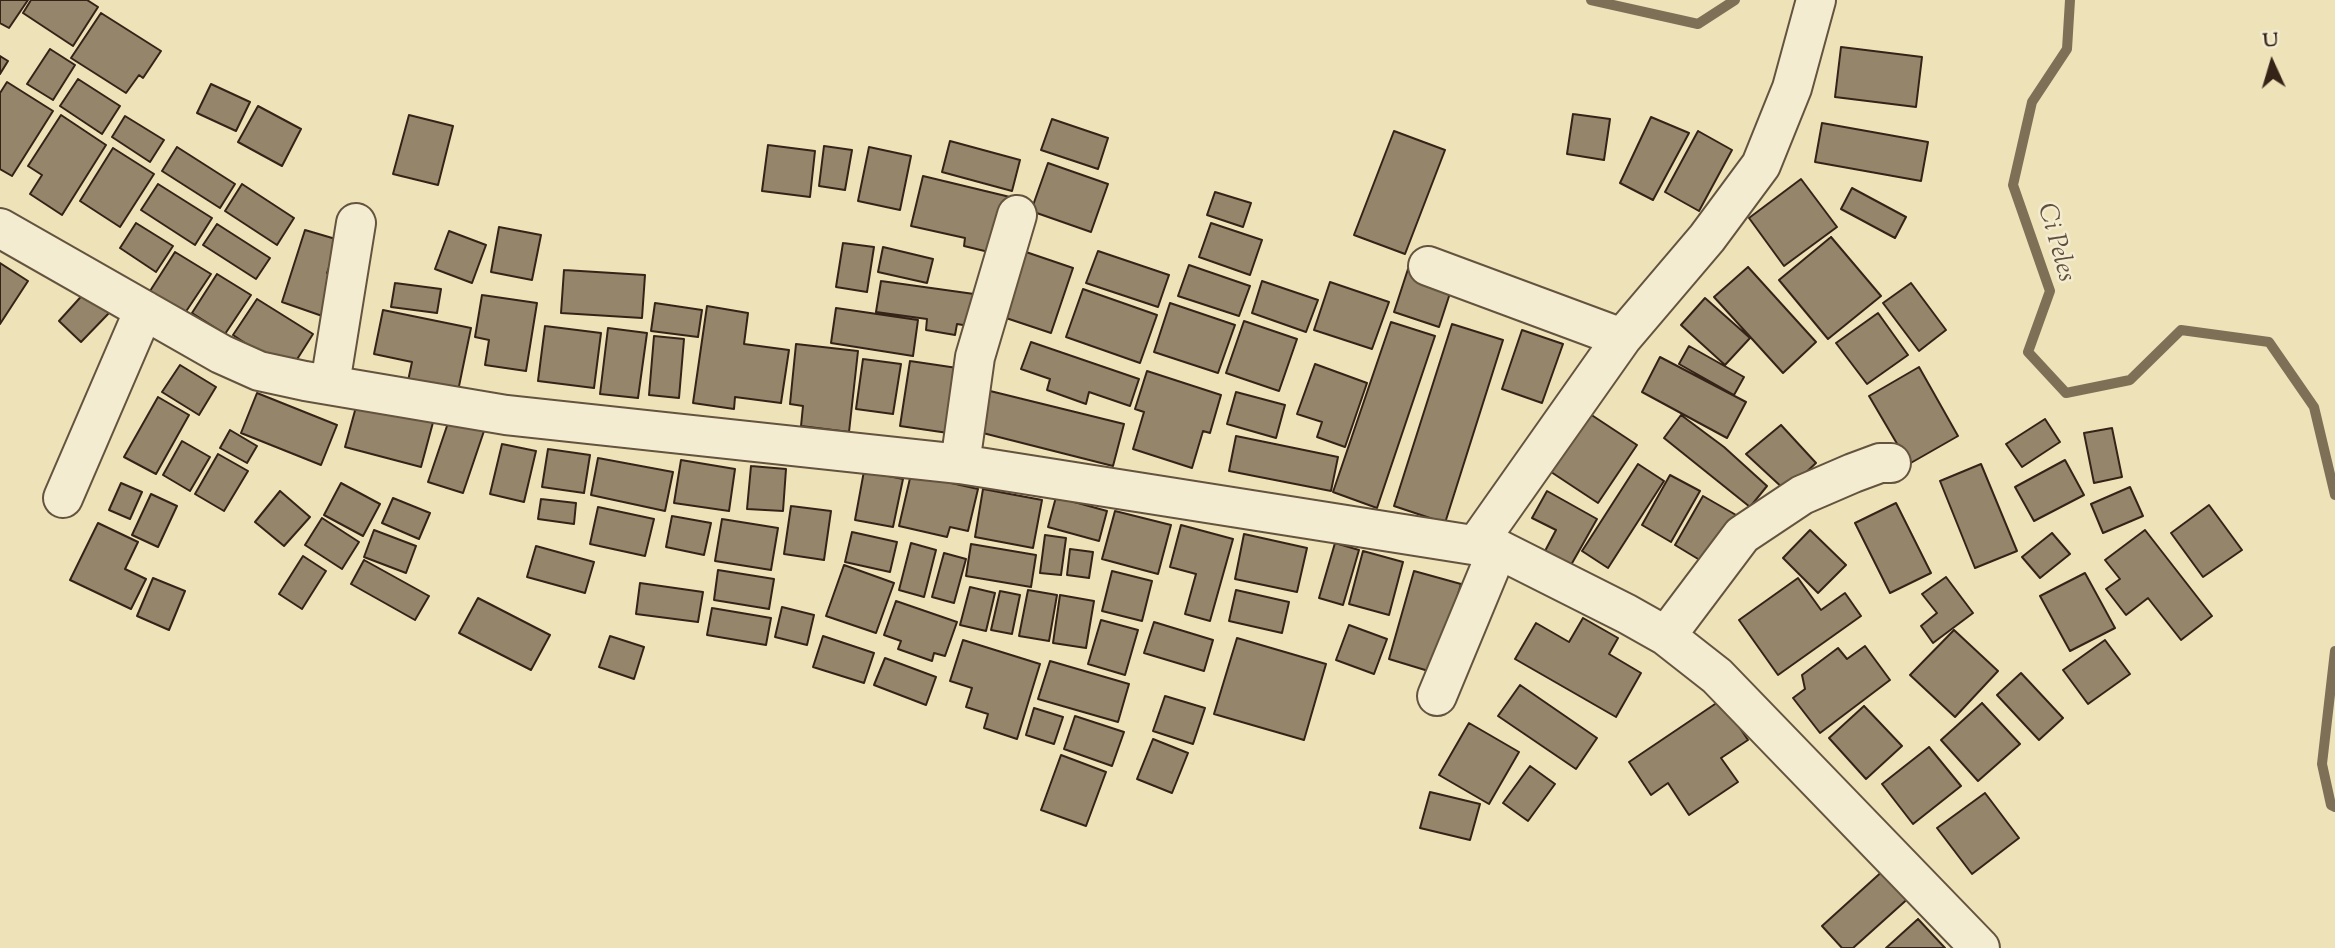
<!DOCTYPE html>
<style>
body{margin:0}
#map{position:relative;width:2335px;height:948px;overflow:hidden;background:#eee2b8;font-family:"Sorts Mill Goudy",serif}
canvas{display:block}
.north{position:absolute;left:2237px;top:28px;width:70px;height:70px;-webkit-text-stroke:5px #f4ecd1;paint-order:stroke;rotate:356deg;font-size:19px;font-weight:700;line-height:28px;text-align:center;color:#352317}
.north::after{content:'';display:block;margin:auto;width:24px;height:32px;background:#352317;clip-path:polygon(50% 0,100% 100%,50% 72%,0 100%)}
</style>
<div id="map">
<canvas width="2335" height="948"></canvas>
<div class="north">U</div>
</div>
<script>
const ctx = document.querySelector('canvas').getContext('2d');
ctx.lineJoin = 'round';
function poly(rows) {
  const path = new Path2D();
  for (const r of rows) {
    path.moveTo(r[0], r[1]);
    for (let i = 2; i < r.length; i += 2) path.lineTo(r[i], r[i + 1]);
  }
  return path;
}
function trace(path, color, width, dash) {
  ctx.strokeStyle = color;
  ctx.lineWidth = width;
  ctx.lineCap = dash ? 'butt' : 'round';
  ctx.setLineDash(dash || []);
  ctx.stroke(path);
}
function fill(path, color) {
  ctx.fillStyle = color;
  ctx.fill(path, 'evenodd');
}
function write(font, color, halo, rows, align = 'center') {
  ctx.font = font + ' "Sorts Mill Goudy",serif';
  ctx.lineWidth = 5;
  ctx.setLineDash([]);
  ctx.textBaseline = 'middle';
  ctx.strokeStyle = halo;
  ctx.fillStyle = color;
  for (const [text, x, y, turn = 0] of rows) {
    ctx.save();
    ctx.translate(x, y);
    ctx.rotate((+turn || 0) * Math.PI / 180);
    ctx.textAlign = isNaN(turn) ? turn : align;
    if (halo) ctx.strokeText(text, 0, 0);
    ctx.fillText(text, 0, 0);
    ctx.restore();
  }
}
trace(poly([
 [1591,0,1698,24,1735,0],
 [2070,0,2067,49,2032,102,2013,185,2050,291,2028,352,2066,393,2130,380,2181,330,2269,342,2314,407,2335,495],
 [2335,651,2322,764,2331,805,2335,807]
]), '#7e6f57', 10);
const building = poly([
 [0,0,28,0,9,28,0,23,0,0],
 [31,0,87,0,98,7,73,46,23,13,31,0],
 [101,13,161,51,143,78,139,75,126,93,71,58,101,13],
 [1841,47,1922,57,1916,107,1835,97,1841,47],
 [50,49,75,65,53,100,27,84,50,49],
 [0,56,8,61,0,74,0,56],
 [78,79,120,106,102,134,60,106,78,79],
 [7,82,53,111,12,176,0,169,0,93,7,82],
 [211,84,250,102,236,131,197,113,211,84],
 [258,106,301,129,282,166,238,142,258,106],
 [1573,114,1610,119,1604,160,1567,154,1573,114],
 [61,115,106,145,62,215,30,194,42,175,28,166,61,115],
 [409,115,453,126,438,185,393,174,409,115],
 [125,116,164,140,150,162,112,137,125,116],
 [1651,117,1689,133,1653,200,1620,183,1651,117],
 [1052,119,1108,138,1098,169,1041,150,1052,119],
 [1822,123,1928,142,1921,181,1815,162,1822,123],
 [1394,131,1445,150,1405,254,1354,235,1394,131],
 [1698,131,1732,150,1699,211,1665,192,1698,131],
 [950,141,1020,160,1012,191,942,172,950,141],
 [768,145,815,151,810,197,762,191,768,145],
 [824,146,852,150,845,190,819,186,824,146],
 [177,147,235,184,220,208,162,171,177,147],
 [869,147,911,156,900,210,858,201,869,147],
 [113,148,154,174,120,227,80,201,113,148],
 [1048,163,1108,184,1091,232,1031,211,1048,163],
 [923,176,1010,197,997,254,964,246,965,238,911,226,923,176],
 [1801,179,1837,227,1784,266,1749,218,1801,179],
 [158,184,212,218,195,245,141,210,158,184],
 [242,184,294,218,277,245,225,211,242,184],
 [1852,188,1906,217,1895,238,1841,209,1852,188],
 [1215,192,1251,203,1243,227,1207,215,1215,192],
 [136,223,173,246,156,272,120,248,136,223],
 [1211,223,1262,240,1250,275,1199,257,1211,223],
 [217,224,270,258,256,279,203,245,217,224],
 [499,227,541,235,532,280,491,272,499,227],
 [305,230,339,240,327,273,341,278,328,318,282,302,305,230],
 [449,231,486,245,472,283,435,269,449,231],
 [1831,237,1881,296,1828,339,1779,280,1831,237],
 [843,243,874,247,867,292,836,287,843,243],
 [883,247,933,259,927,283,878,272,883,247],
 [1023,251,1073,268,1051,333,1000,316,1023,251],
 [1098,251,1169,275,1158,307,1086,283,1098,251],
 [175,252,211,274,185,313,150,291,175,252],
 [0,263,28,281,0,324,0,263],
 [1189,265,1250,286,1239,316,1178,296,1189,265],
 [1748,267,1816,342,1783,373,1714,297,1748,267],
 [1408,269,1453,284,1439,327,1394,312,1408,269],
 [564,270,645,275,642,318,561,313,564,270],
 [217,274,251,295,225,334,192,313,217,274],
 [881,281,974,294,969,326,957,324,955,335,926,330,927,319,876,312,881,281],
 [1262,281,1318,300,1306,332,1252,313,1262,281],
 [1330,282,1389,302,1372,349,1314,330,1330,282],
 [395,283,441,289,437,313,391,307,395,283],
 [1911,283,1946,330,1919,351,1883,303,1911,283],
 [1083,289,1157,315,1140,363,1066,337,1083,289],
 [87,290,110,312,81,342,59,321,87,290],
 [482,295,537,303,526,371,485,365,489,340,475,337,482,295],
 [1705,298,1750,338,1725,365,1681,325,1705,298],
 [257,299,313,334,289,372,233,335,257,299],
 [655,303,702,310,698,337,651,331,655,303],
 [1170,303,1235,325,1218,373,1154,352,1170,303],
 [707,306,748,313,744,344,789,350,781,403,735,397,734,409,693,403,707,306],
 [836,308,918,320,913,356,831,343,836,308],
 [383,310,471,328,458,391,408,381,412,362,374,354,383,310],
 [1878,313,1908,355,1867,384,1836,343,1878,313],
 [1244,321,1297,339,1279,391,1226,373,1244,321],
 [1391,322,1435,336,1377,508,1333,492,1391,322],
 [1452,324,1503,340,1445,523,1394,506,1452,324],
 [545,326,601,333,594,388,538,381,545,326],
 [608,328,647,333,638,398,600,394,608,328],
 [1522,330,1563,344,1542,403,1502,389,1522,330],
 [654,336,684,339,679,398,649,395,654,336],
 [1031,342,1139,379,1130,406,1089,392,1086,404,1047,390,1050,379,1021,369,1031,342],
 [796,344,858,351,849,432,801,426,803,406,790,404,796,344],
 [1689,346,1744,377,1734,395,1679,364,1689,346],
 [1660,357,1746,402,1727,438,1642,392,1660,357],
 [863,359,901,364,893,414,856,409,863,359],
 [910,361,964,369,955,434,900,426,910,361],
 [1315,364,1367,383,1345,447,1317,437,1322,422,1297,414,1315,364],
 [180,365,216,387,199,415,162,392,180,365],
 [1919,367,1958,436,1909,464,1869,396,1919,367],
 [1147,371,1221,395,1210,433,1203,431,1192,468,1133,449,1144,412,1135,409,1147,371],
 [982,389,1124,424,1113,466,971,430,982,389],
 [1236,392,1285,405,1276,438,1227,424,1236,392],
 [257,393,337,425,321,465,241,433,257,393],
 [359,396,435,415,421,467,345,447,359,396],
 [158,397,189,415,156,474,124,457,158,397],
 [1584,410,1637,445,1598,503,1545,468,1584,410],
 [1681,415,1724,447,1767,486,1750,507,1664,438,1681,415],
 [2045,419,2060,442,2022,467,2006,444,2045,419],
 [449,420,484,431,463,493,428,482,449,420],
 [1781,425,1816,463,1786,491,1746,454,1781,425],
 [2112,428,2122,477,2094,483,2084,433,2112,428],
 [230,430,257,446,247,463,220,448,230,430],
 [1236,436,1338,457,1331,491,1229,471,1236,436],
 [182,441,210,457,190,491,163,475,182,441],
 [502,444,536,451,524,502,490,494,502,444],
 [548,449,590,455,584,493,542,487,548,449],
 [218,454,248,471,224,511,195,494,218,454],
 [598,458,673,472,665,511,591,495,598,458],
 [681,460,735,469,729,511,674,503,681,460],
 [2065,460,2084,495,2034,521,2015,487,2065,460],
 [1638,464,1664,481,1608,568,1582,551,1638,464],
 [1981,464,2017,551,1975,568,1940,481,1981,464],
 [751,466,786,469,783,511,747,509,751,466],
 [864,471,903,479,893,527,855,520,864,471],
 [911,474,978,489,968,531,950,527,947,537,899,526,911,474],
 [1670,475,1700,491,1671,542,1642,525,1670,475],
 [121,483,142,492,130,519,109,510,121,483],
 [341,483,380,504,363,536,324,515,341,483],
 [2130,487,2143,516,2103,533,2091,504,2130,487],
 [983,489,1042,500,1033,548,975,537,983,489],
 [280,491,310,517,284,546,255,522,280,491],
 [1547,491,1597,519,1571,565,1545,551,1556,530,1532,518,1547,491],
 [151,494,177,506,158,547,132,535,151,494],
 [1703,496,1743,519,1708,565,1675,545,1703,496],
 [1056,497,1107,511,1099,541,1048,527,1056,497],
 [393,498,430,513,419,539,382,523,393,498],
 [541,499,576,503,574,524,538,519,541,499],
 [1896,503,1931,573,1890,593,1855,523,1896,503],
 [2209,505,2242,550,2203,577,2171,533,2209,505],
 [791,506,831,511,824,560,784,554,791,506],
 [598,507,654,519,645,556,590,544,598,507],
 [1115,511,1171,525,1158,574,1102,559,1115,511],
 [672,516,711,523,704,555,666,547,672,516],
 [322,518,359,542,342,569,305,545,322,518],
 [722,519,778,528,771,570,715,561,722,519],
 [98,523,138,542,125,569,146,579,131,609,70,580,98,523],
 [1181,525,1233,539,1210,621,1185,614,1196,574,1170,567,1181,525],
 [374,530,416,546,406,573,364,557,374,530],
 [1810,530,1846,565,1818,593,1783,558,1810,530],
 [2145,530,2212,616,2181,640,2148,598,2126,615,2106,589,2120,579,2105,560,2145,530],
 [852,532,897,542,890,572,845,562,852,532],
 [2052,533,2070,554,2040,578,2022,557,2052,533],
 [1244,534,1307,548,1297,592,1235,579,1244,534],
 [1045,535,1066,538,1061,575,1040,573,1045,535],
 [911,543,936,550,924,597,899,590,911,543],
 [1335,543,1359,550,1343,605,1319,598,1335,543],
 [971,544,1036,555,1031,587,966,576,971,544],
 [536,546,594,562,585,593,527,577,536,546],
 [1070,549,1093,552,1089,578,1067,575,1070,549],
 [1363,551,1403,562,1389,615,1349,604,1363,551],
 [944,553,966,559,954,603,932,597,944,553],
 [303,556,326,571,302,609,279,594,303,556],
 [364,560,429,596,415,620,351,584,364,560],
 [844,565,894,583,876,633,826,616,844,565],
 [718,570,774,579,769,609,714,600,718,570],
 [1112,571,1152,581,1142,621,1102,611,1112,571],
 [1414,571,1461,584,1435,673,1389,659,1414,571],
 [2085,573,2115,628,2070,651,2040,596,2085,573],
 [1946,577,1973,613,1933,643,1921,626,1937,613,1922,594,1946,577],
 [153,578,185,591,169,630,137,616,153,578],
 [1798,578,1821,610,1845,593,1861,616,1778,675,1739,620,1798,578],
 [640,583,703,592,698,622,636,614,640,583],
 [970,587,995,593,986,631,960,625,970,587],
 [1028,590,1057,595,1049,641,1019,636,1028,590],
 [1236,590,1289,602,1282,633,1229,621,1236,590],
 [1000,591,1020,595,1012,634,991,630,1000,591],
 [1060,595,1094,601,1086,648,1053,643,1060,595],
 [478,598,550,635,531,670,459,633,478,598],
 [896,601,957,622,945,656,934,653,932,661,898,649,901,641,884,635,896,601],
 [782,607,814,615,807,645,775,637,782,607],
 [712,608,771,618,766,645,707,635,712,608],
 [1583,618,1618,638,1609,654,1641,673,1616,717,1515,659,1536,623,1569,642,1583,618],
 [1101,620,1138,630,1125,675,1088,664,1101,620],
 [1154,622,1213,640,1204,671,1144,653,1154,622],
 [1349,625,1387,639,1374,674,1336,660,1349,625],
 [1954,630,1998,671,1955,717,1910,675,1954,630],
 [610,636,644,647,634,679,599,667,610,636],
 [823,636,874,653,864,683,813,667,823,636],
 [1237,638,1326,664,1304,740,1214,714,1237,638],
 [963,640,1040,664,1017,739,984,728,988,714,966,707,972,688,950,681,963,640],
 [2105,640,2130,674,2088,704,2063,670,2105,640],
 [1865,646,1890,680,1820,733,1793,698,1805,689,1802,675,1838,648,1847,659,1865,646],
 [885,658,936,677,926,705,874,685,885,658],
 [1050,661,1129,684,1118,722,1038,699,1050,661],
 [2021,673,2063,718,2039,740,1997,695,2021,673],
 [1520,685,1597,738,1576,769,1498,716,1520,685],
 [1165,696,1205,708,1193,744,1153,731,1165,696],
 [1721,700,1748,740,1721,758,1738,782,1689,815,1668,783,1651,795,1629,762,1721,700],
 [1982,703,2020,744,1978,781,1941,740,1982,703],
 [1864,706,1902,746,1866,779,1829,738,1864,706],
 [1034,708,1063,717,1054,744,1026,735,1034,708],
 [1075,716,1124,732,1112,766,1064,749,1075,716],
 [1469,723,1519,752,1489,804,1439,775,1469,723],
 [1153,739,1188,753,1172,793,1137,779,1153,739],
 [1929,747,1961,786,1913,824,1882,784,1929,747],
 [1061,755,1106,772,1086,826,1041,810,1061,755],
 [1530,766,1555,784,1528,821,1503,803,1530,766],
 [1430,792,1480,804,1470,840,1420,828,1430,792],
 [1985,793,2019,838,1972,874,1937,828,1985,793],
 [1886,868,1912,895,1853,948,1842,948,1822,926,1886,868],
 [1918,919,1945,948,1886,948,1918,919]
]);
fill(building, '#95866b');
trace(building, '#352317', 2);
const minor = poly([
 [0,228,221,354,259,371,305,381,506,415,960,464,1498,549,1627,614,1666,636,1717,676,1980,948],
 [1428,266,1622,338],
 [330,384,356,223],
 [960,464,975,357,1017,215],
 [63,498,144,310],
 [1476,545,1622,338,1707,238,1761,165,1792,88,1816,0],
 [1666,636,1742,535,1802,495,1853,473,1880,463,1891,463],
 [1437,696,1498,549]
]);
trace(minor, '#63533f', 42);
trace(minor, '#f4ecd1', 38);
write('italic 26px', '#604f3c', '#f4ecd1', [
 ["Ci Peles",2054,243,74]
]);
</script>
